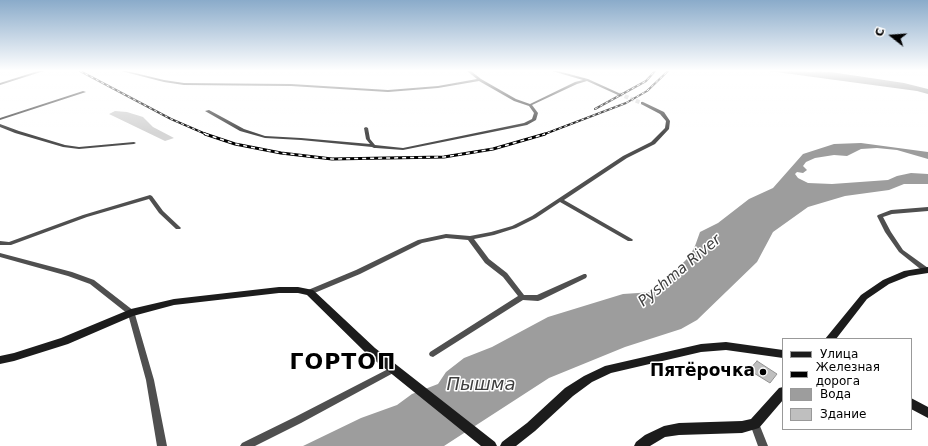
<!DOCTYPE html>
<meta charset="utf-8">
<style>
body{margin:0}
#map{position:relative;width:928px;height:446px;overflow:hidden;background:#fff;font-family:"DejaVu Sans",sans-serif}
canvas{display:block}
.legend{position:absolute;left:782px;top:338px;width:130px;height:92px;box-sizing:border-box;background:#fff;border:1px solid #999;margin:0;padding:5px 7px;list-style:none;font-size:12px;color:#000}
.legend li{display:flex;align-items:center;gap:8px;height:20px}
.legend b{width:20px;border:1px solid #999}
.north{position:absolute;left:872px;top:16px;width:40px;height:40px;-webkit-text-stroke:3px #fff;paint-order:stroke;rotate:287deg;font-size:11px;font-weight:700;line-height:16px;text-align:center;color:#000}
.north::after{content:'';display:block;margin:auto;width:14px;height:18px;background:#000;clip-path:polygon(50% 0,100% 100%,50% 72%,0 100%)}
</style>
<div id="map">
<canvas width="928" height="446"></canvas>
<ul class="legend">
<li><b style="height:5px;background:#1c1c1c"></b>Улица</li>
<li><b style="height:5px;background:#000"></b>Железная дорога</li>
<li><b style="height:11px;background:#9d9d9d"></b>Вода</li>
<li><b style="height:11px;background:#bfbfbf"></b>Здание</li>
</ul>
<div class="north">С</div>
</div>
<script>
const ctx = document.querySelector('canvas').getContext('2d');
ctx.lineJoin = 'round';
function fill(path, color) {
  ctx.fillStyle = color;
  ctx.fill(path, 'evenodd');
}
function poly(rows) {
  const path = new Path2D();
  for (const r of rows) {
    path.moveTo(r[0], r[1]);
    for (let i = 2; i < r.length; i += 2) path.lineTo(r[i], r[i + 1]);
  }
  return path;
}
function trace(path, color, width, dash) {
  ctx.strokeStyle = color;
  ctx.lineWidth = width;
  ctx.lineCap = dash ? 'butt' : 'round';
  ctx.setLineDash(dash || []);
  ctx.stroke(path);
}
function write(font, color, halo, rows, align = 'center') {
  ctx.font = font + ' "DejaVu Sans",sans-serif';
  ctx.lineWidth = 3;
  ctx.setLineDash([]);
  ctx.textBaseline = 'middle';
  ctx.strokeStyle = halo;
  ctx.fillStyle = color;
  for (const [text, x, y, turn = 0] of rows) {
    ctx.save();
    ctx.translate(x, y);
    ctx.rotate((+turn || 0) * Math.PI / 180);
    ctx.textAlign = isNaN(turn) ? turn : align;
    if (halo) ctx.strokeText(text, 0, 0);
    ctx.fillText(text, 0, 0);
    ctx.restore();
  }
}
fill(poly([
 [115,111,127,112,143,117,153,127,174,138,165,141,109,114]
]), '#d6d6d6');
fill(poly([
 [769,71,831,72,904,83,928,89,928,94,917,91],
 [861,143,928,152,928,159,897,150,877,148,861,149,847,156,834,155,815,158,806,162,803,166,807,170,803,173,797,172,795,174,798,178,808,183,832,184,888,180,897,176,911,173,928,174,928,184,904,184,889,190,845,196,808,207,773,232,757,262,697,320,681,329,625,347,549,378,444,446,303,446,361,418,397,405,412,394,438,384,446,372,464,358,492,347,548,317,623,294,653,292,689,257,695,246,700,232,718,223,749,199,773,188,803,154,834,144]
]), '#9d9d9d');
const building = poly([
 [757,361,777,374,770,383,749,370,757,361]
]);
fill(building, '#bfbfbf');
trace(building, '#939393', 1);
trace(poly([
 [619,94,642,103]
]), '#d9d9d9', 4, [4, 2]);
fill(poly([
 [38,71,44,71,0,85,0,83,38,71],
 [121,71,127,71,164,80,184,83,291,84,388,90,438,86,477,79,467,71,471,71,481,79,516,99,530,104,575,82,583,80,552,71,558,71,588,79,621,94,618,95,587,81,577,84,532,105,538,113,536,120,527,125,403,150,376,148,374,148,372,147,301,140,265,138,240,131,205,111,209,110,244,129,265,136,301,138,370,144,366,139,364,128,366,127,368,128,370,139,375,145,403,148,524,123,532,119,534,113,529,106,514,101,479,81,438,88,388,92,291,86,184,85,164,82,121,71],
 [83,91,86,92,0,120,0,118,83,91],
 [641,102,643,102,664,112,670,121,669,129,655,144,627,158,564,200,632,239,633,240,632,241,628,241,560,202,536,218,516,228,494,235,474,239,489,259,507,273,524,295,537,295,584,274,586,274,587,276,586,278,541,300,538,301,523,300,433,357,430,356,429,354,430,352,518,296,503,277,485,263,468,240,446,238,422,243,360,274,312,294,310,295,308,294,306,292,308,290,356,270,418,240,446,234,470,236,491,232,512,226,532,216,623,156,651,142,665,128,666,121,660,114,641,104,641,102],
 [0,124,19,131,65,145,79,147,134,142,136,143,134,144,79,149,63,147,15,133,0,127,0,124],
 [150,195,152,196,163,211,180,227,181,228,180,229,176,229,159,213,149,199,87,217,11,245,0,245,0,241,9,242,83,215,150,195],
 [928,207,928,211,892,214,883,217,891,232,903,250,928,268,928,272,924,272,899,252,885,232,877,216,878,215,891,210,928,207],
 [0,253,72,272,94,280,134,311,154,380,167,446,157,446,146,380,128,314,90,284,68,276,0,257,0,253],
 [394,366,397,367,398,369,397,371,301,423,255,446,240,446,242,443,295,417,394,366],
 [755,420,758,421,768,446,758,446,750,424,752,421,755,420]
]), '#4f4f4f');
fill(poly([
 [928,267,928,273,909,276,889,284,867,299,836,339,825,339,861,295,883,280,904,271,928,267],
 [279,287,298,287,313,290,375,348,495,442,497,446,481,446,367,354,307,295,298,293,279,293,174,305,133,316,68,344,14,361,0,364,0,356,14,353,61,338,131,309,174,299,279,287],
 [726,342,783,350,783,358,726,350,701,352,611,373,592,382,573,396,535,431,516,446,500,446,502,442,527,423,565,388,584,376,605,366,701,344,726,342],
 [783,387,783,400,759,428,742,433,679,435,665,437,650,446,634,446,636,442,645,435,664,426,679,423,742,421,751,419,779,388,783,387],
 [911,398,928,407,928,418,911,409,911,398]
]), '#1c1c1c');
const railFar1 = poly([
 [80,71,171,119,208,135],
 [595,109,646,81,655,71],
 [542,135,626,103,647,91,668,71]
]);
const rail = poly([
 [205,134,235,144,281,153,332,159,444,157,493,149,545,134]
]);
trace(railFar1, '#000', 2);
trace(rail, '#000', 3);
trace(railFar1, '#fff', 1, [3]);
trace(rail, '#fff', 1.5, [4]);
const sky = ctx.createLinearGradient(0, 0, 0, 133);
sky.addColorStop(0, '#8aabca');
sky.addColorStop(0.53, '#fff');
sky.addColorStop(1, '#ffffff00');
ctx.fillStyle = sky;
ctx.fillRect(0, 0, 928, 133);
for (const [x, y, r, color] of [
 [763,372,4,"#000"]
]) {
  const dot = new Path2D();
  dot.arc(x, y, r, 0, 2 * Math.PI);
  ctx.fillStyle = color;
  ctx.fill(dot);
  trace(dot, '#fff', 1.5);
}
write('italic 15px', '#3e3e3e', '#fff', [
 ["Pyshma River",680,271,-40]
]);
write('bold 17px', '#000', '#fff', [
 ["Пятёрочка",755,372]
], 'right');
write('italic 18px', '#3e3e3e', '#fff', [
 ["Пышма",481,385]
]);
ctx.letterSpacing = '1px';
write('bold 22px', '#000', '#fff', [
 ["ГОРТОП",343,363]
]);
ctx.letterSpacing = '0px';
</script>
